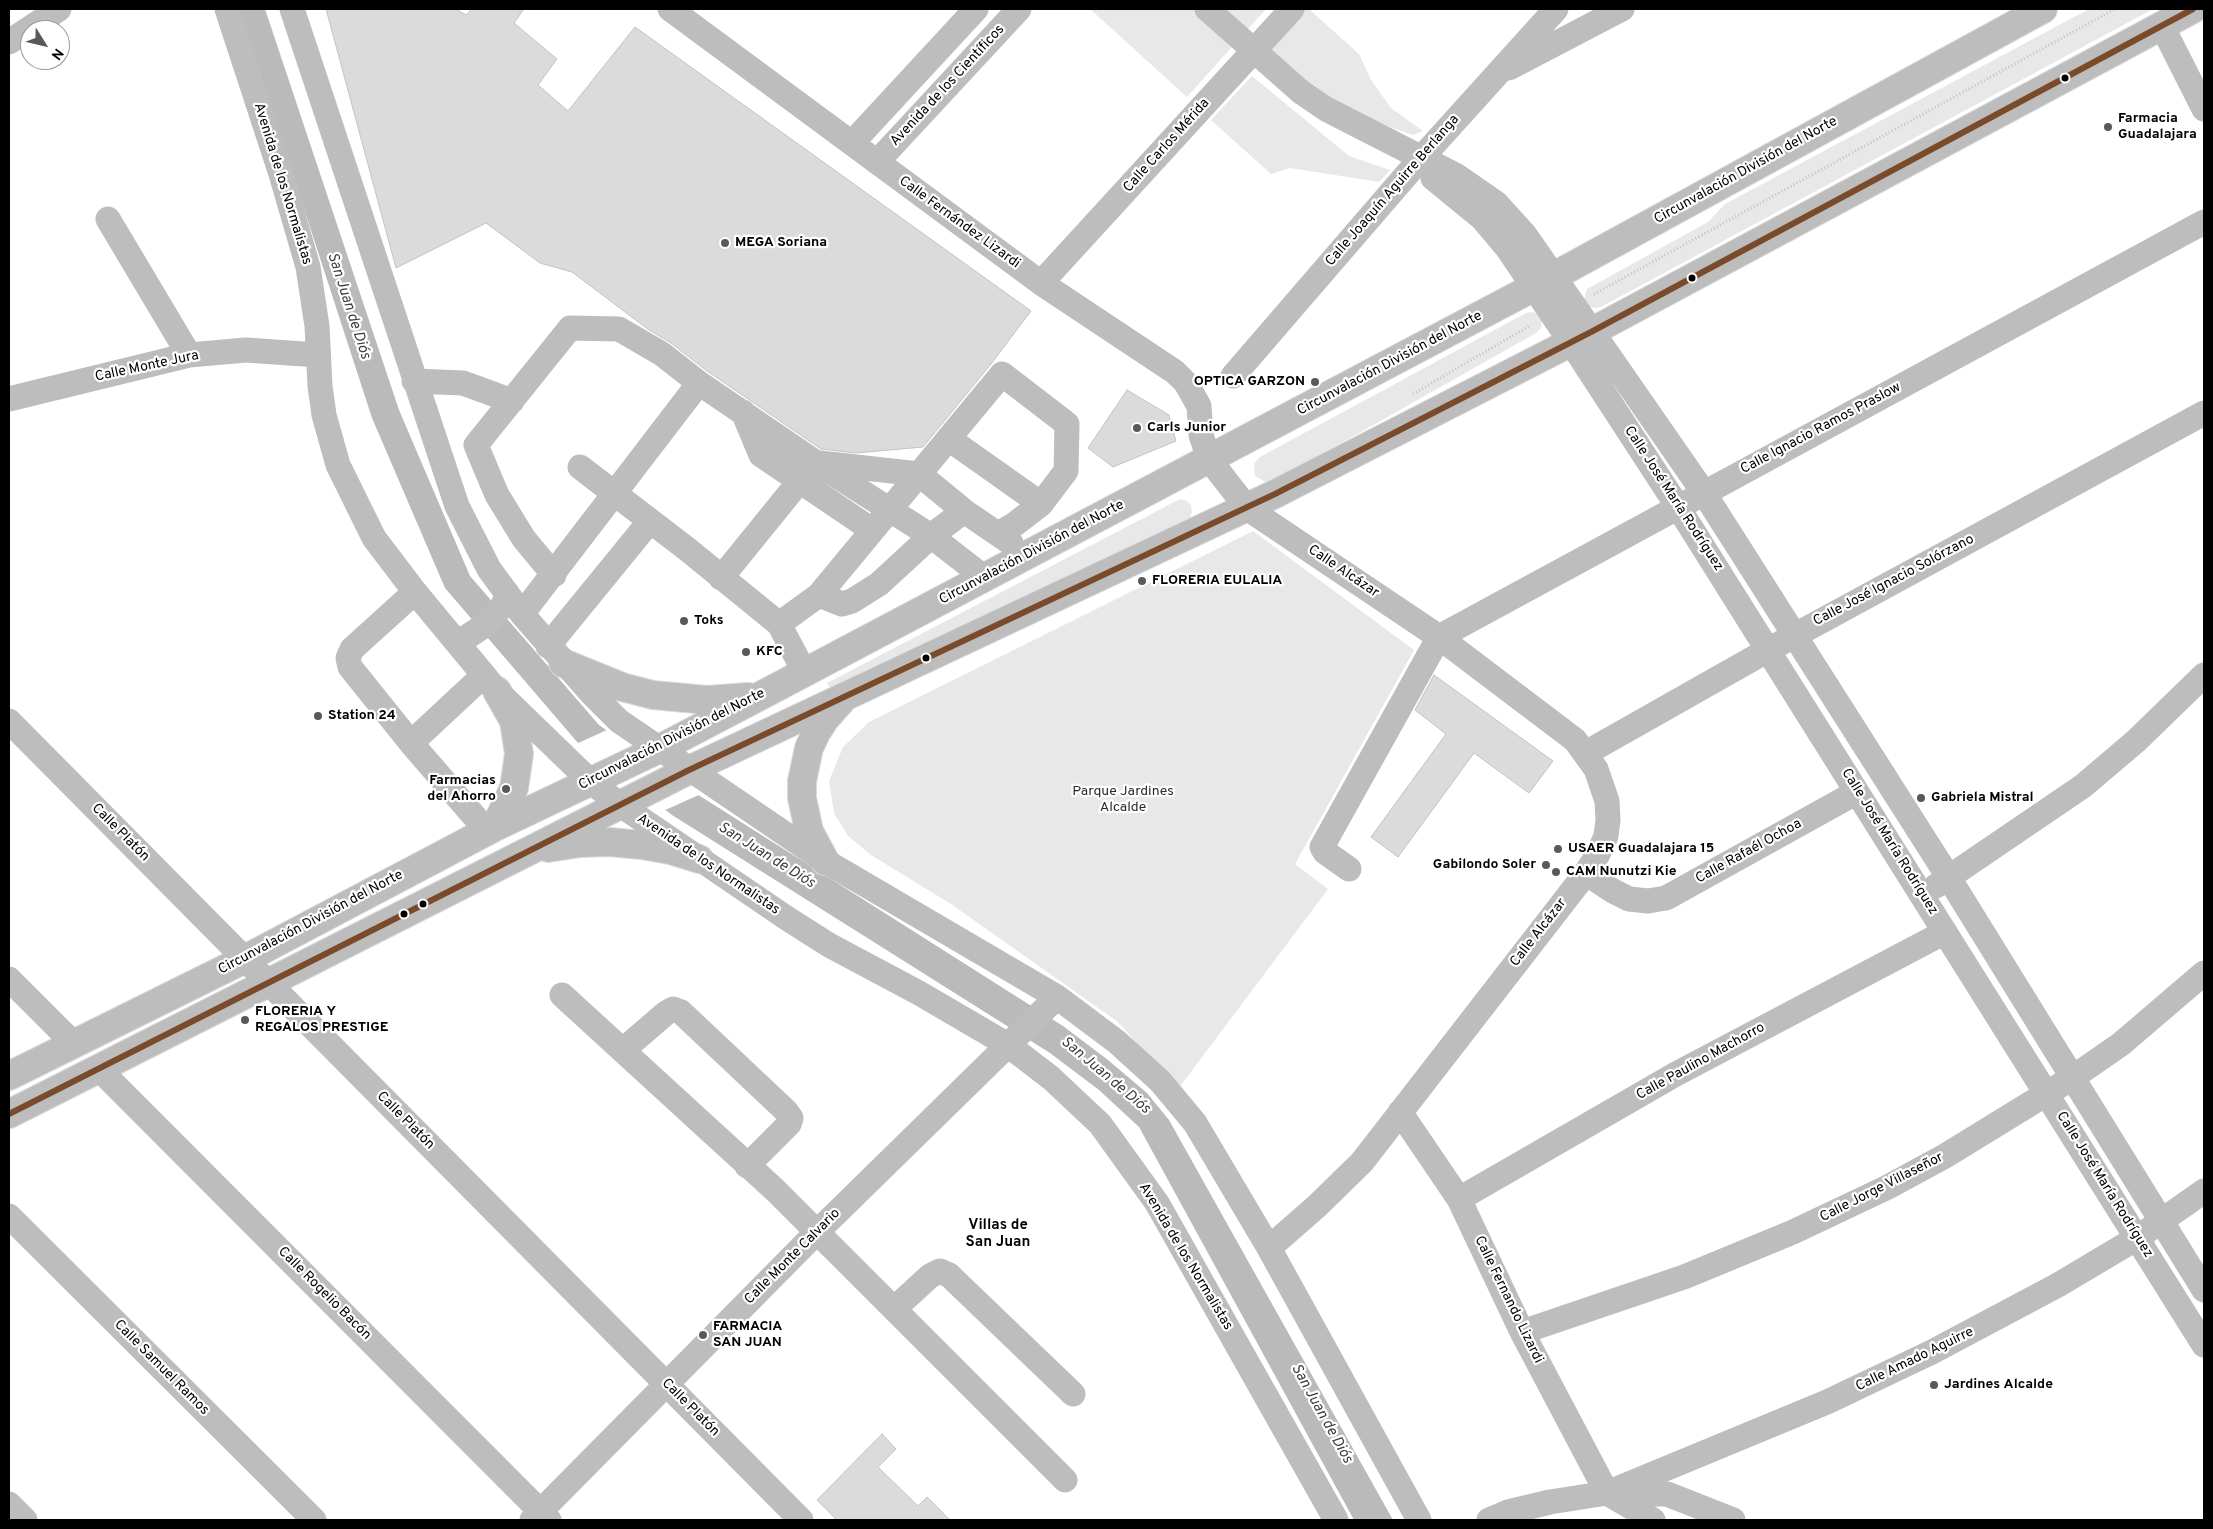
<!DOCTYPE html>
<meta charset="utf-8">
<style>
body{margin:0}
#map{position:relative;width:2213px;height:1529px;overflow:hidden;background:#fff;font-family:Overpass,sans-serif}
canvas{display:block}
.frame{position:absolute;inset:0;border:10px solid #000;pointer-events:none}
.north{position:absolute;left:20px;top:20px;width:50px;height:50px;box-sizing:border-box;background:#fff;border:1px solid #999;border-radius:50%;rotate:126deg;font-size:14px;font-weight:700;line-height:20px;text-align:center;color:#000}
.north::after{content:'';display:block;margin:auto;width:18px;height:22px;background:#595959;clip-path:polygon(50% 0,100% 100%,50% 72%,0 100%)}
</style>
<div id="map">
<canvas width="2213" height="1529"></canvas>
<div class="frame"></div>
<div class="north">N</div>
</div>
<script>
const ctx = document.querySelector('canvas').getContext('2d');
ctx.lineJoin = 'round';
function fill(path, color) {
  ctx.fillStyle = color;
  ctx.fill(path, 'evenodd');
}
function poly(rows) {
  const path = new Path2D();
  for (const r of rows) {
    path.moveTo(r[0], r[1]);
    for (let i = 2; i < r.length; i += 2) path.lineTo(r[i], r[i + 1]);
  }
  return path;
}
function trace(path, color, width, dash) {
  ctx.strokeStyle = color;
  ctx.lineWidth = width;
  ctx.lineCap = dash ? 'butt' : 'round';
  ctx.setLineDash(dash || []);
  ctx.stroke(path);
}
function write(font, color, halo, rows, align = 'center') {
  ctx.font = font + ' Overpass,sans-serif';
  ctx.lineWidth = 4.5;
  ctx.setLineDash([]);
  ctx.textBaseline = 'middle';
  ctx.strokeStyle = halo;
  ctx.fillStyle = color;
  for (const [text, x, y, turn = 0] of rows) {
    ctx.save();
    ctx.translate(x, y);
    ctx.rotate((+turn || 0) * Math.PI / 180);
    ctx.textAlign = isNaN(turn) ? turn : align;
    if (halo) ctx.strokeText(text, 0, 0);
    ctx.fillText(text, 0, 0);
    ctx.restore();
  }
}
fill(poly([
 [1090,9,1266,9,1187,97],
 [1304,9,1309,9,1359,54,1371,80,1391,108,1423,131,1413,135,1333,108,1267,49],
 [2089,9,2153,9,1601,307,1594,308,1587,306,1584,299,1587,289,1708,222,1725,204],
 [1252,76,1349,156,1390,170,1379,182,1290,168,1271,174,1211,120],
 [1533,312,1536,313,1542,321,1541,328,1536,333,1276,480,1267,483,1255,476,1254,464,1260,457,1526,313],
 [1180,499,1187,501,1191,505,1192,512,1190,518,830,688,827,683],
 [1253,531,1414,650,1295,864,1328,889,1178,1089,1118,1022,951,904,871,855,848,836,834,813,829,781,843,747,869,722]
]), '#e8e8e8');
fill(poly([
 [239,9,265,9,399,410,470,576,599,725,700,796,1063,1026,1108,1060,1147,1093,1169,1120,1393,1520,1354,1520,1139,1127,1099,1090,1050,1053,672,815,578,743,445,588,372,418]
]), '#bababa');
fill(poly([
 [609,729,701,794,663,811,576,744]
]), '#fff');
const building = poly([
 [326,9,456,9,466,15,472,9,524,9,514,23,557,59,538,85,568,111,635,27,1031,311,991,364,923,447,856,453,821,449,707,371,671,343,649,330,572,272,540,263,486,223,396,268,326,9],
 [1127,390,1169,415,1176,441,1113,467,1088,448,1127,390],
 [1434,675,1553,761,1529,793,1474,753,1398,857,1371,837,1446,734,1415,710,1434,675],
 [882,1434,896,1449,878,1467,918,1506,927,1497,950,1520,837,1520,817,1500,882,1434]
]);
fill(building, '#dbdbdb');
trace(building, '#c3c3c3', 1);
const major = poly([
 [563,663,622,687,653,695,707,700,748,697],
 [495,827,514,788,519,754,514,721,497,691],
 [548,848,580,843,610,842,641,845,670,850,699,859],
 [825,861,809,831,802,798,802,781,809,748,816,733,825,719,841,701],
 [9,1076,245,959,495,827,659,749,762,695,1534,287,2043,9],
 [9,1114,689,770,1275,494,1591,332,2193,9]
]);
trace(major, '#dbdbdb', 30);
trace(poly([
 [1594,294,2115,9],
 [1413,394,1531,325]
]), '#c2c2c2', 3, [1, 2.5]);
trace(poly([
 [227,9,281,174,308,267,317,326,320,386,324,415,338,465,374,538,415,592,497,691,590,781,619,804,788,919,829,945,919,993,1008,1045,1051,1078,1100,1124,1157,1203,1336,1520],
 [292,9,457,506,489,569,522,614,592,694,619,721,825,861,1057,997,1117,1042,1160,1081,1195,1123,1269,1248,1419,1520],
 [670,9,1041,283,1175,372,1186,383,1199,406,1201,435,1209,459,1247,508,1439,637,1575,740,1596,769,1607,801,1608,820,1606,836,1598,854,1586,873,1362,1162,1317,1206,1269,1248],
 [1207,9,1301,92,1326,109,1457,176,1496,203,1525,235,1704,493,1949,878,2204,1290],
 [2162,26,2204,109],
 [9,42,59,9],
 [1509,68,1622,9],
 [852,143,976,9],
 [877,162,1019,9],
 [1433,178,1482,218,1508,249,1570,341,1678,507,2204,1345],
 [108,219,189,355],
 [1041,283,1292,9],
 [1233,376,1415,165,1556,9],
 [414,381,463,383,512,401],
 [9,399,189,355,246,350,318,355],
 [743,412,761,455,872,530],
 [949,439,1041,504],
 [820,463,919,474,964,511,1011,543],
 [580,467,687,549,779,624,805,673],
 [554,575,524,539,497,495,476,445,570,328,619,329,662,354,699,383,815,462,931,536,985,578],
 [721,578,811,467],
 [415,592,352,649,348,658,350,667,411,743,487,831],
 [819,595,842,604,852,601,879,584,931,536,964,511],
 [522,614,699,383],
 [779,624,819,595,1002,374,1067,424,1066,471,1041,504,1015,524,998,534],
 [456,641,467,637,488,623,504,604,507,593],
 [548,646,650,521],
 [9,721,801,1520],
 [411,743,484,675],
 [1586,753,1768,650,2204,413],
 [1349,869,1325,852,1322,847,1439,637,2204,222],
 [1586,873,1613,891,1629,899,1648,901,1666,898,1857,792],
 [1936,886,2083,786,2136,741,2204,675],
 [9,979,74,1044],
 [562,995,775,1190,1065,1480],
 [623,1050,666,1013,673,1009,681,1012,786,1111,791,1118,789,1124,747,1166],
 [99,1069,549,1520],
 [1400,1112,1459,1199,1522,1332,1607,1493],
 [1459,1199,1676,1074,1945,932],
 [9,1216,314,1520],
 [894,1309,930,1276,940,1271,949,1275,1073,1394],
 [1522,1332,1684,1277,1793,1232,1888,1187,1945,1156,2072,1078,2121,1044,2204,973],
 [1607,1493,1827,1402,1932,1352,2058,1285,2137,1238,2204,1191],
 [1607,1493,1653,1520],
 [9,1504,25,1520],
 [532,1520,817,1232,1057,997],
 [1489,1520,1508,1512,1550,1502,1607,1493,1667,1494,1733,1520]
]), '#bdbdbd', 25);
trace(major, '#bdbdbd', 28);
trace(poly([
 [9,1114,689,770,1275,494,1591,332,2193,9]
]), '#7a4b2a', 6);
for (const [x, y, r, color] of [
 [2065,78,4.5,"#000"],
 [2108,127,5,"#595959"],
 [725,243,5,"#595959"],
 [1692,278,4.5,"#000"],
 [1315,382,5,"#595959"],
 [1137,428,5,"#595959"],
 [1142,581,5,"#595959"],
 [684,621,5,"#595959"],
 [746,652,5,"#595959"],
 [926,658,4.5,"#000"],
 [318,716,5,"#595959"],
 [506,789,5,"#595959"],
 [1921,798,5,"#595959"],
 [1558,849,5,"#595959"],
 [1546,865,5,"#595959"],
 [1556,872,5,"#595959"],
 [423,904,4.5,"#000"],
 [404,914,4.5,"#000"],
 [245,1020,5,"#595959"],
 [703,1335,5,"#595959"],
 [1934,1385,5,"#595959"]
]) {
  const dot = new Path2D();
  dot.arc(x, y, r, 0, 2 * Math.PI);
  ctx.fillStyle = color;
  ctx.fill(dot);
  trace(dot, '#fff', 2);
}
write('14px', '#000', '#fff', [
 ["Avenida de los Científicos",948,86,-47],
 ["Calle Carlos Mérida",1167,146,-48],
 ["Circunvalación División del Norte",1746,171,-29],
 ["Avenida de los Normalistas",282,184,73],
 ["Calle Joaquín Aguirre Berlanga",1393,191,-49],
 ["Calle Fernández Lizardi",959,223,36],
 ["Circunvalación División del Norte",1390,364,-28],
 ["Calle Monte Jura",147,367,-12],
 ["Calle Ignacio Ramos Praslow",1821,429,-28],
 ["Calle José María Rodríguez",1673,499,57],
 ["Circunvalación División del Norte",1032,553,-28],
 ["Calle Alcázar",1343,572,34],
 ["Calle José Ignacio Solórzano",1894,581,-28],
 ["Circunvalación División del Norte",672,740,-27],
 ["Calle Platón",120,833,45],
 ["Calle José María Rodríguez",1889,842,58],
 ["Calle Rafaél Ochoa",1749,852,-29],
 ["Avenida de los Normalistas",708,865,34],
 ["Circunvalación División del Norte",311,923,-28],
 ["Calle Alcázar",1539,933,-52],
 ["Calle Paulino Machorro",1701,1062,-29],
 ["Calle Platón",405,1121,45],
 ["Calle José María Rodríguez",2104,1185,58],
 ["Calle Jorge Villaseñor",1882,1188,-27],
 ["Calle Monte Calvario",793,1257,-45],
 ["Avenida de los Normalistas",1185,1257,59],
 ["Calle Rogelio Bacón",324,1294,45],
 ["Calle Fernando Lizardi",1508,1300,64],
 ["Calle Amado Aguirre",1915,1360,-26],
 ["Calle Samuel Ramos",161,1368,45],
 ["Calle Platón",690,1408,45]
]);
write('bold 14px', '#000', '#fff', [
 ["Farmacia",2118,119],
 ["Guadalajara",2118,135],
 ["MEGA Soriana",735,243],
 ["OPTICA GARZON",1305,382,"right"],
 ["Carls Junior",1147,428],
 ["FLORERIA EULALIA",1152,581],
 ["Toks",694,621],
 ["KFC",756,652],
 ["Station 24",328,716],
 ["Farmacias",496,781,"right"],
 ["del Ahorro",496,797,"right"],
 ["Gabriela Mistral",1931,798],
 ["USAER Guadalajara 15",1568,849],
 ["Gabilondo Soler",1536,865,"right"],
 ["CAM Nunutzi Kie",1566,872],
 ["FLORERIA Y",255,1012],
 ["REGALOS PRESTIGE",255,1028],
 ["FARMACIA",713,1327],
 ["SAN JUAN",713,1343],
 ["Jardines Alcalde",1944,1385]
], 'left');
write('14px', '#2c2c2c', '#fff', [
 ["Parque Jardines",1123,792],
 ["Alcalde",1123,808]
]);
write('italic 15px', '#3d3d3d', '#fff', [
 ["San Juan de Diós",348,306,72],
 ["San Juan de Diós",766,856,32],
 ["San Juan de Diós",1105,1076,40],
 ["San Juan de Diós",1321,1414,61]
]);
write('bold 15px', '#000', '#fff', [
 ["Villas de",998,1226],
 ["San Juan",998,1243]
]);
</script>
